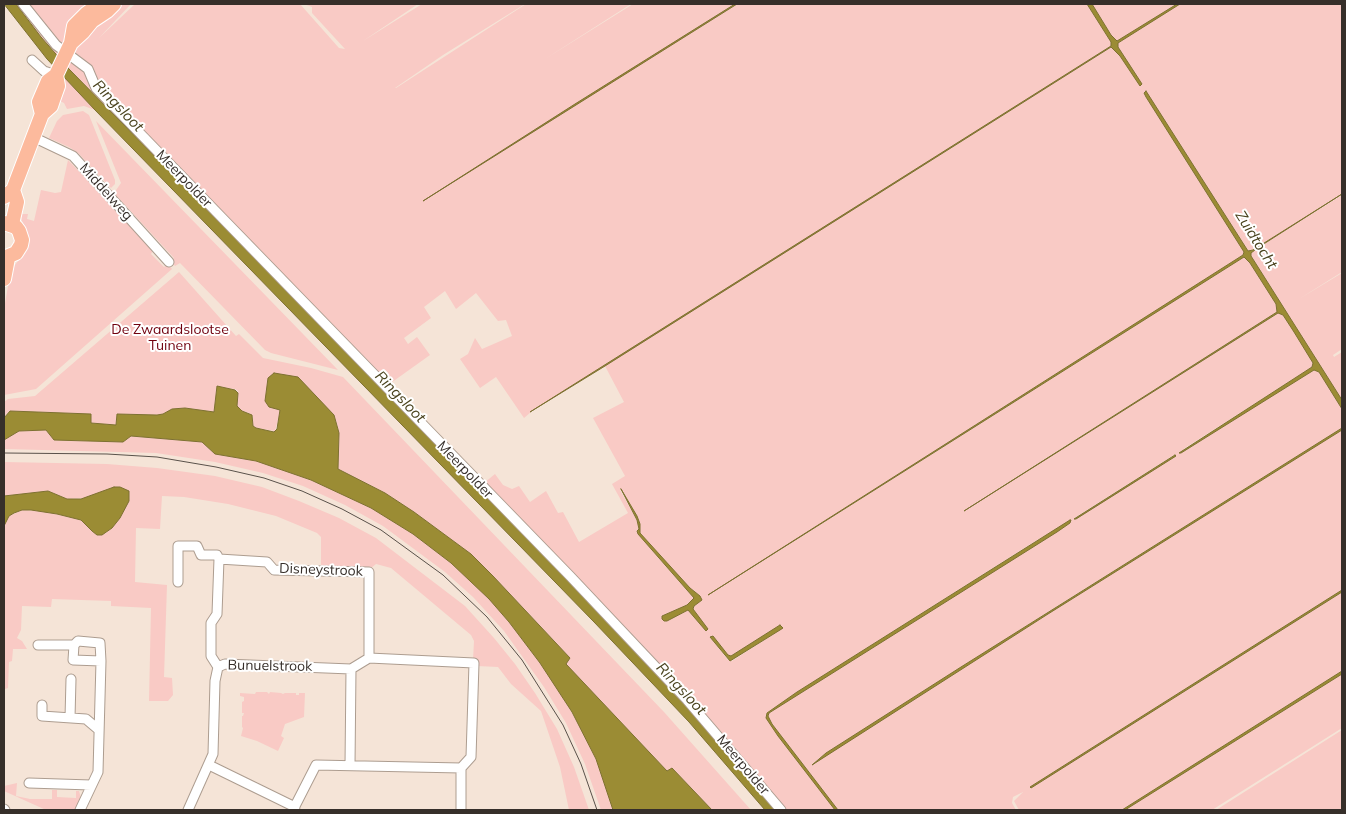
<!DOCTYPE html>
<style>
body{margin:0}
#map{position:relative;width:1346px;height:814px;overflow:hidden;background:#f5e4d7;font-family:Mulish,sans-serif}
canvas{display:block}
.frame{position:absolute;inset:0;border:5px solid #362f2a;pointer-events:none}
</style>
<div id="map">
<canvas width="1346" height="814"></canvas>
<div class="frame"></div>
</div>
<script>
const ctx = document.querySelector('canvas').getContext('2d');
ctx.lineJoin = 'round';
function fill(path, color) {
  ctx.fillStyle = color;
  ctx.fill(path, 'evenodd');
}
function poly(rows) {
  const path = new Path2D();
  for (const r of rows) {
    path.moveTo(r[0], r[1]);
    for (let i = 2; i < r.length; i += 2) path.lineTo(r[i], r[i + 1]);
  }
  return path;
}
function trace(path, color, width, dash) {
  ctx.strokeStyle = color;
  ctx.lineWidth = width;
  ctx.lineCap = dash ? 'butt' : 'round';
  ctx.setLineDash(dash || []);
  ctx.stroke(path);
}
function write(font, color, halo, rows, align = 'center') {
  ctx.font = font + ' Mulish,sans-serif';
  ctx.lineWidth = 4;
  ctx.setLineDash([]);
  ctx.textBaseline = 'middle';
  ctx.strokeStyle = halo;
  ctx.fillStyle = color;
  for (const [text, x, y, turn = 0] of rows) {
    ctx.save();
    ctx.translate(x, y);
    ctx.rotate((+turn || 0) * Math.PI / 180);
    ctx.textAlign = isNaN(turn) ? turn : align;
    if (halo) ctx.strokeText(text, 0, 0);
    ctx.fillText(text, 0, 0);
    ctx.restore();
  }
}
fill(poly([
 [16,4,131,4,99,38,135,4,300,4,339,48,345,49,312,13,312,7,304,4,418,4,363,41,422,4,525,4,443,55,395,88,396,88,526,4,631,4,545,59,633,4,735,4,657,54,737,4,1087,4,1111,42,1111,46,847,214,1111,47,1120,56,1140,86,1142,85,1118,47,1118,43,1180,4,1342,4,1342,194,1253,250,1248,251,1146,92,1144,93,1146,97,1244,252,1243,255,709,595,1244,257,1250,263,1276,304,1277,312,964,510,1278,313,1283,315,1294,332,1313,363,1312,367,1185,448,1181,453,1314,370,1319,372,1342,409,1342,428,1051,610,826,753,812,764,1048,614,1342,430,1342,590,1030,787,1342,592,1342,671,1122,810,1019,810,1014,801,1023,792,1013,797,1012,803,1016,810,838,810,772,724,768,716,769,713,1070,523,1037,540,797,692,767,713,766,715,778,736,835,810,777,810,69,69,41,37],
 [445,291,456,309,476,293,498,321,506,320,512,336,482,349,475,338,468,354,460,359,480,388,496,377,524,418,531,412,531,411,625,353,605,366,624,402,593,418,625,476,612,484,628,513,579,542,563,512,558,513,546,491,530,502,519,486,512,489,503,485,495,474,484,483,388,385,430,355,417,337,408,344,404,338,431,318,424,307],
 [1174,455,1175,456,1074,519,1076,517],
 [621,489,637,516,640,524,640,533,690,588,700,596,702,600,694,606,693,609,706,631,688,610,667,621,664,621,662,619,662,616,687,605,694,598,654,553,637,531,639,529,637,520,620,490],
 [781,625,780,630,732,661,728,660,710,637,713,636,728,655,731,656],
 [1092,4,1177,4,1117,41,1111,35],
 [65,77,95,110,84,106,67,109,64,103,60,101],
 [83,111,89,115,115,180,115,184,111,188,78,153,69,147,49,138,57,121,63,115],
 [96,121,338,370,271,353,265,350,180,263,175,266,171,261,174,258,114,193,121,183],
 [68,160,154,249,151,254,164,267,168,264,172,269,36,389,4,395,4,309,10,275,15,265,25,252,28,242,27,232,22,221,20,214,28,214,27,219,34,221,41,190,55,193,61,192],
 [1342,195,1342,272,1299,299,1342,273,1342,349,1333,355,1334,357,1342,352,1342,400,1251,256,1251,253,1259,247],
 [179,272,236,336,239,334,263,358,311,368,343,377,664,712,751,810,712,810,672,768,667,771,565,664,570,658,493,576,471,554,414,512,385,493,338,469,339,433,336,421,278,409,280,410,280,413,275,431,256,428,253,426,253,417,249,413,242,411,237,406,238,391,235,389,217,387,214,412,185,408,172,409,163,414,157,415,117,414,116,425,91,423,91,414,13,411,7,413,4,418,4,402,8,399,35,396],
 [46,430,54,440,123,442,131,436,202,442,215,454,256,461,311,480,371,508,413,534,451,563,490,599,509,622,540,663,559,690,585,736,596,759,613,810,601,810,585,764,566,723,544,687,504,631,473,597,445,572,383,526,345,505,303,486,263,473,215,462,156,453,4,449,4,440,19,431],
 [4,462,107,464,157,468,215,476,262,487,299,501,339,518,376,538,465,606,494,638,515,664,535,693,557,729,574,767,589,810,569,810,560,767,541,711,511,684,498,667,477,666,473,660,474,641,471,635,391,568,376,564,370,569,321,566,321,537,317,533,276,516,228,504,184,497,162,496,160,529,136,528,135,582,167,585,164,677,172,678,173,695,168,701,149,701,151,608,111,606,111,601,52,599,51,607,22,606,21,630,17,638,22,641,27,649,13,649,12,661,9,662,8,688,5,689,4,716,5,523,9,516,22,510,43,511,81,520,97,535,106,533,120,518,86,498,67,499,48,491,4,496],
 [1342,674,1342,728,1212,810,1125,810],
 [256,692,267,692,269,694,270,692,281,693,283,694,285,693,296,693,296,695,299,695,299,693,305,693,304,717,285,724,281,736,284,738,278,751,257,741,241,736,243,728,242,727,242,716,243,716,244,713,242,713,242,702,244,701,244,697,240,696,240,693,255,694],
 [1342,730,1342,810,1216,810],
 [17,783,16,796,30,799,52,799,52,790,57,790,57,797,76,798,76,791,79,791,81,798,75,810,46,810,4,791,4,786]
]), '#f9cac5');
const water = poly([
 [4,4,16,4,41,37,69,69,398,404,675,691,777,810,765,810,689,722,594,622,95,110,47,59,4,4],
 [735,4,737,4,423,201,575,104,735,4],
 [1087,4,1092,4,1111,35,1117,41,1177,4,1180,4,1118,43,1118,47,1142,84,1140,86,1120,56,1111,47,605,366,530,412,1111,46,1111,42,1087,4],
 [1146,91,1248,251,1253,250,1342,194,1259,247,1251,253,1251,256,1342,400,1342,409,1319,372,1314,370,1181,453,1179,453,1312,367,1313,363,1294,332,1283,315,1278,313,964,511,1277,312,1276,304,1250,263,1244,257,708,595,1243,255,1244,252,1146,97,1144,93,1146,91],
 [274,373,298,377,334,415,339,433,338,469,385,493,414,512,471,554,493,576,570,658,566,664,667,771,672,768,712,810,613,810,596,759,572,712,540,663,509,622,489,599,451,563,413,534,371,508,311,480,256,461,215,454,202,442,131,436,123,442,54,440,46,430,19,431,4,440,4,418,10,411,91,414,91,423,116,425,117,414,157,415,163,414,172,409,185,408,214,412,217,386,235,390,238,393,237,406,242,411,252,415,253,426,256,428,274,432,277,429,280,410,269,407,265,401,268,378,274,373],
 [1342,428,1342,430,1048,614,812,765,826,753,961,667,1342,428],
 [1175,455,1176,456,1076,519,1074,519,1175,455],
 [114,487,120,487,129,491,129,501,120,518,112,528,102,535,97,535,92,531,81,520,57,514,31,510,22,510,14,513,9,516,4,526,4,496,48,491,67,499,81,499,114,487],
 [621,489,637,516,640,524,640,533,690,588,700,596,702,600,694,606,693,609,708,629,706,631,688,610,667,621,664,621,662,619,662,616,687,605,694,598,638,534,637,531,639,529,637,520,621,489],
 [1070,520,1071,520,1070,523,1057,532,769,713,768,716,772,724,838,810,835,810,778,736,766,718,767,713,797,692,1070,520],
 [1342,590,1342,592,1031,788,1030,787,1342,590],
 [780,625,783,628,780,630,730,661,710,637,713,636,728,655,731,656,780,625],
 [1342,671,1342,674,1125,810,1122,810,1342,671]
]);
fill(water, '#9b8c34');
trace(water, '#7d7031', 1);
const street = poly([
 [23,4,56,45,88,69,96,88,570,576,687,700,781,810],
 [32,60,44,71,56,75],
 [33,137,73,156,169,262],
 [178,582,178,546,197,546,201,555,217,555,219,559],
 [38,645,74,645],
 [369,658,474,663,471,757,461,768],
 [218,667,211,656,211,623,217,614,219,559,267,562,274,570,369,572,369,658],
 [42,705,42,716,86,719,99,730],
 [70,718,71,679],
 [209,765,295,807],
 [350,765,351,669],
 [29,783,91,785],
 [4,809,5,810],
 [80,810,98,772,101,661,100,643,78,641,74,645,73,660,101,661],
 [188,810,213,754,215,681,218,667,225,664,351,669,369,658],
 [293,810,316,765,461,768],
 [461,810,461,768]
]);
const primary = poly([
 [71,43,83,32,92,21,107,11,114,4],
 [42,114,39,102,48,81,56,75],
 [4,197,13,190,42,114,51,106,53,100,58,86,56,75,71,43,74,26,87,13,100,4],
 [4,223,16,227,19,231,22,240,21,245,16,253,4,258],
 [12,224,17,202,13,190],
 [4,279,8,258]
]);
trace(street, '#ad9d90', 11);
trace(primary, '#fff', 16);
trace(street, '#fff', 9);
trace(primary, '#fcba9d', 14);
trace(poly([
 [4,453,107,454,157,457,216,467,264,478,302,491,342,509,381,530,443,575,487,617,522,660,563,725,581,764,597,810]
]), '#59514a', 1);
write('14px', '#362f2a', '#fff', [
 ["Meerpolder",184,179,46],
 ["Middelweg",106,192,48],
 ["Meerpolder",465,470,46],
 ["Disneystrook",321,570,2],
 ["Bunuelstrook",270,666,1],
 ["Meerpolder",743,765,50]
]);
write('14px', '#70010e', '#fff', [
 ["De Zwaardslootse",170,330],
 ["Tuinen",170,346]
]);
write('italic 15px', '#4a431e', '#fff', [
 ["Ringsloot",118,106,46],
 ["Zuidtocht",1256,240,58],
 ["Ringsloot",400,397,46],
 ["Ringsloot",681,689,47]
]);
</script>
